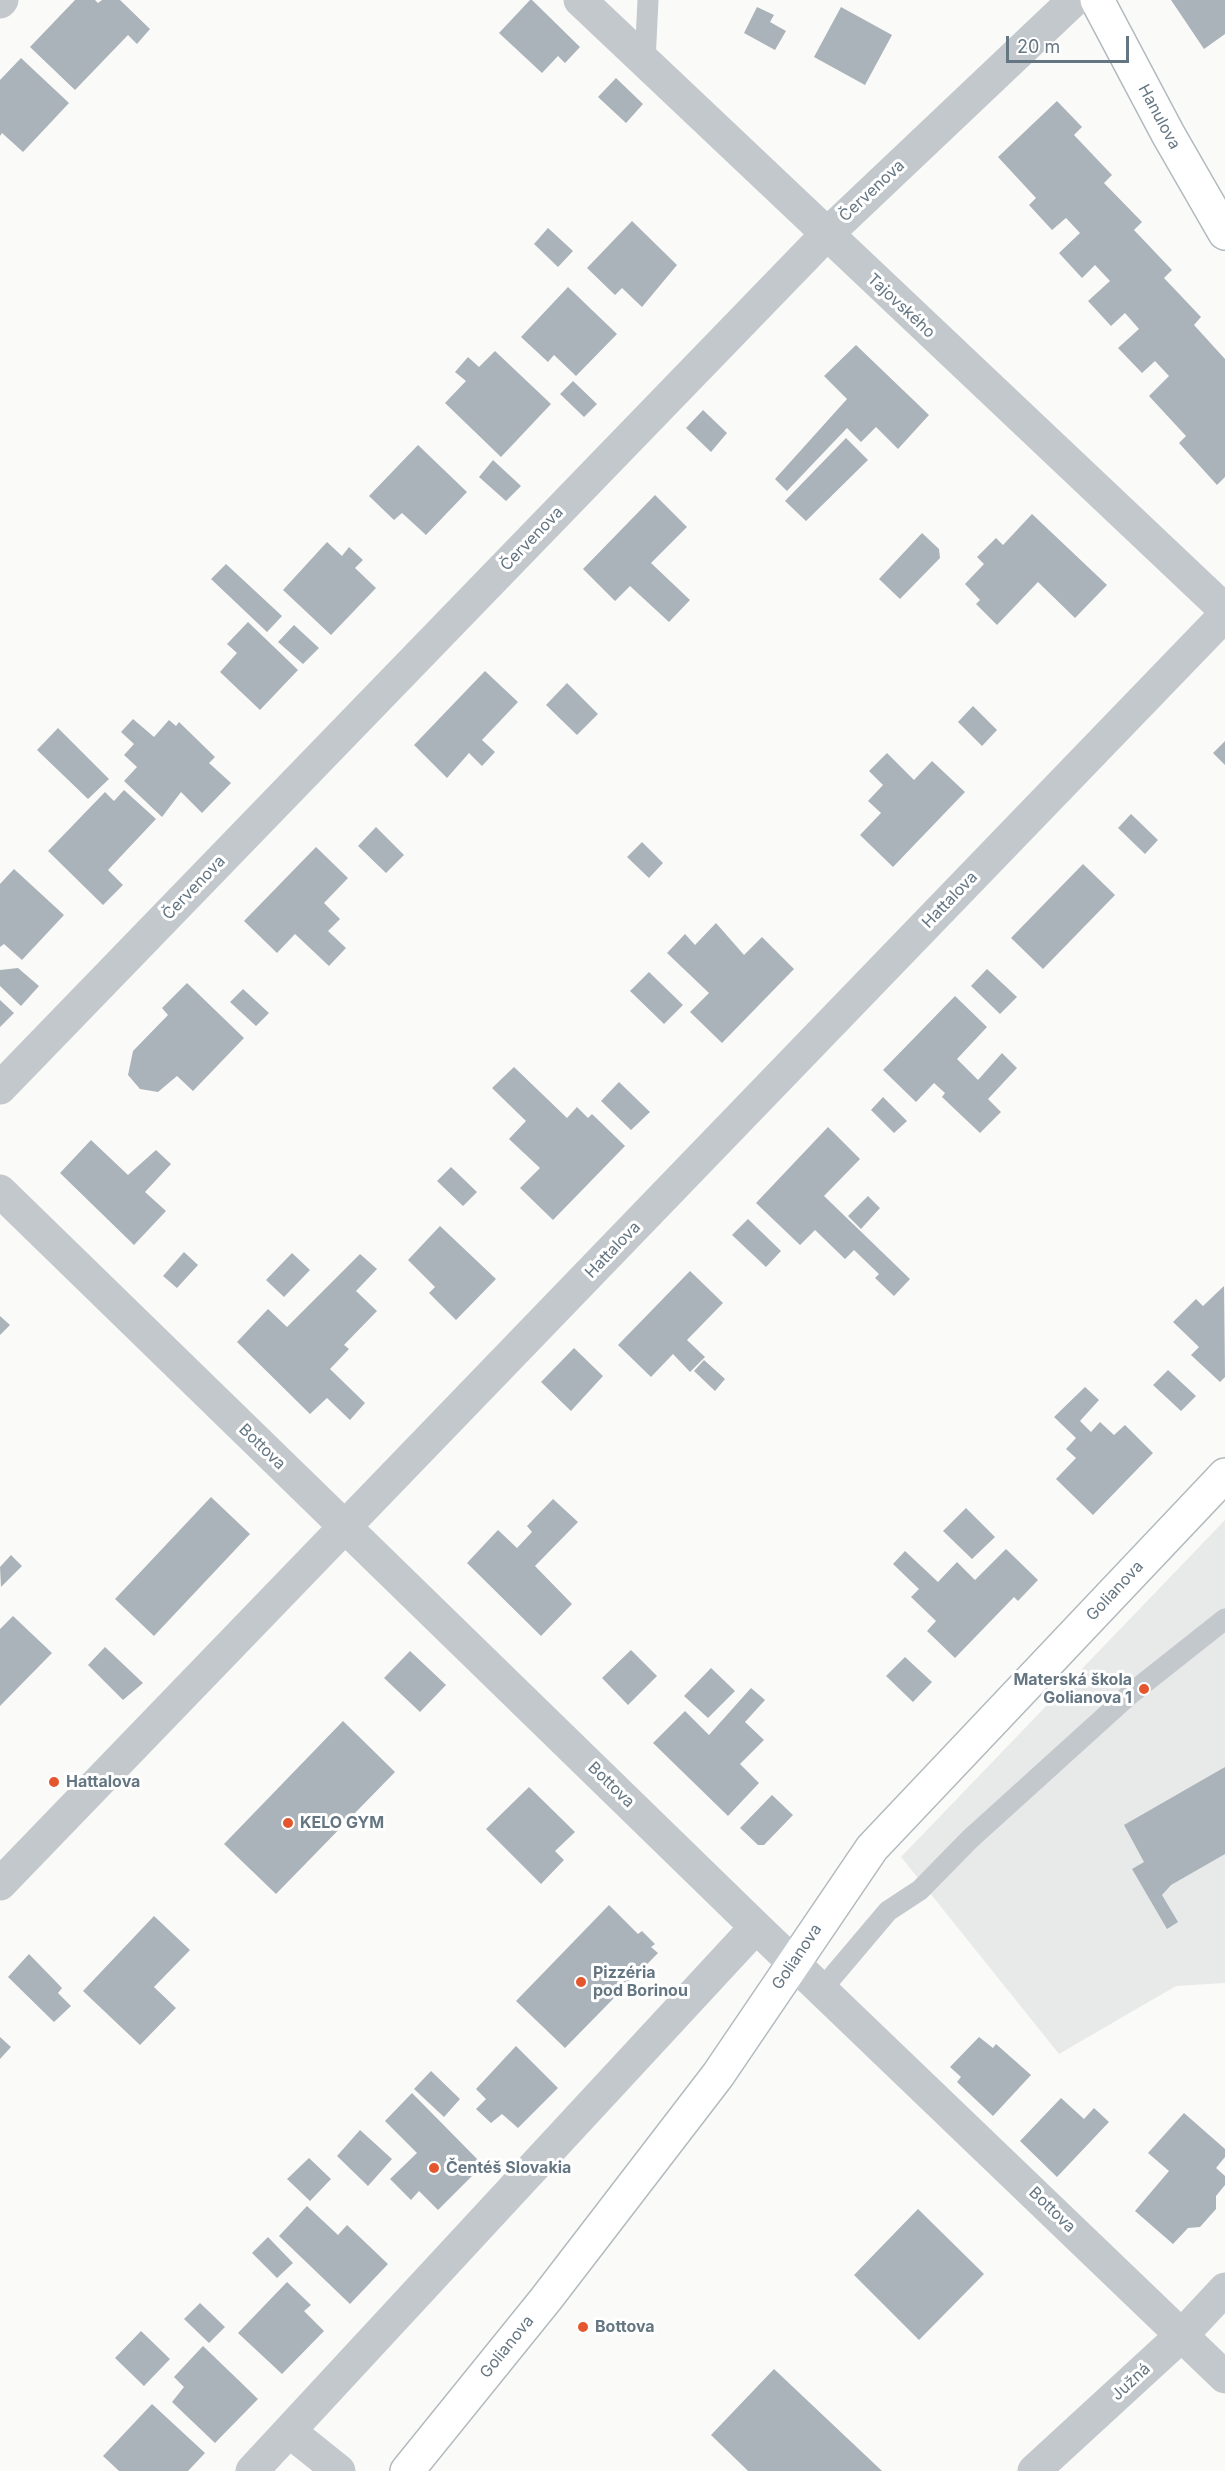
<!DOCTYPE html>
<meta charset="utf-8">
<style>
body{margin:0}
#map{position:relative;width:1225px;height:2471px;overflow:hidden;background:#fafaf8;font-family:Inter,sans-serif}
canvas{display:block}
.scale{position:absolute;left:1006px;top:36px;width:123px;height:27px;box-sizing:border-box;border:3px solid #657683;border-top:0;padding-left:8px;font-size:18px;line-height:21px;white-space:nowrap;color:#657683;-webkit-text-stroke:4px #fff;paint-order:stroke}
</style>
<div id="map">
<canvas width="1225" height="2471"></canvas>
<div class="scale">20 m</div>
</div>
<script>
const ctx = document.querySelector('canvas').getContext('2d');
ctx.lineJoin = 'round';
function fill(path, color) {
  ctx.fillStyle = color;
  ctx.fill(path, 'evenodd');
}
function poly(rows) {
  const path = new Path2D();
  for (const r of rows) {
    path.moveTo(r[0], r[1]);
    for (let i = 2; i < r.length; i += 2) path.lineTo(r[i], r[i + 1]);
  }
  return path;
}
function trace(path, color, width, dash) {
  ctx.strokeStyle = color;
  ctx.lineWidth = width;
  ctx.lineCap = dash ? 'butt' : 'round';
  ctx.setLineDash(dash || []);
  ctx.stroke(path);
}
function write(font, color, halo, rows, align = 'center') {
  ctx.font = font + ' Inter,sans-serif';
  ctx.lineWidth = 6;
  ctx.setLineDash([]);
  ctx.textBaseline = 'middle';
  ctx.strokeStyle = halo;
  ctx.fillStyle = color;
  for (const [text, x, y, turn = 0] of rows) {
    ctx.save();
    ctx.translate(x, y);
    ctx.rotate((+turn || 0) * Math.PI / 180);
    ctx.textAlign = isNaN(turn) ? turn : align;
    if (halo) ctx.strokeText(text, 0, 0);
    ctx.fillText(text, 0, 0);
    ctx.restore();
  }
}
fill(poly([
 [1225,1520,1225,1983,1176,1986,1059,2054,901,1857]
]), '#e8e9e9');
fill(poly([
 [75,0,95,0,98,3,102,0,120,0,150,29,137,44,128,35,75,90,30,47],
 [530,0,532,0,580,47,565,63,558,56,542,73,499,33],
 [1171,0,1225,0,1225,34,1204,49],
 [757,7,774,15,770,22,786,31,775,50,744,33],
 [841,7,892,35,865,85,814,57],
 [21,58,69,103,23,152,2,133,0,136,0,80],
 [616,78,643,104,626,123,598,97],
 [1057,101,1082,127,1074,135,1112,175,1104,183,1142,222,1134,230,1172,270,1164,278,1201,317,1194,325,1225,359,1225,477,1217,485,1179,443,1186,436,1149,396,1169,376,1155,361,1142,373,1118,348,1139,329,1125,313,1111,326,1088,301,1110,281,1095,265,1082,278,1059,253,1080,233,1066,218,1052,230,1029,205,1036,198,998,157],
 [632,221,677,265,642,307,622,288,615,295,587,268],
 [548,228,573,251,558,267,534,244],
 [568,287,617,334,576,376,554,355,548,362,521,337],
 [856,345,929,415,898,449,876,427,861,442,847,428,787,491,775,479,847,399,824,376],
 [495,351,551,404,501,457,445,403,466,381,455,372,468,357,479,367],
 [573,381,597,404,584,417,560,394],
 [703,410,727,433,711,452,686,428],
 [846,438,868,460,806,521,785,501],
 [418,445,467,492,426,535,402,513,394,520,369,496],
 [493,460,521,486,506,501,479,477],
 [655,495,687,527,651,563,690,600,669,622,630,586,615,601,583,569],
 [1032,514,1107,585,1075,618,1038,582,997,625,976,604,980,600,965,584,984,564,977,557,996,538,1003,545],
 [922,533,939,549,940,558,900,599,879,579],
 [327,542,342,556,349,547,363,560,355,568,376,588,331,635,283,590],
 [226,564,282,616,267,632,211,579],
 [248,622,298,670,260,710,220,672,237,653,227,644],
 [294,625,319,648,303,664,278,642],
 [485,671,518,702,482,740,495,752,482,766,469,753,447,778,414,745],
 [567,683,598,714,577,735,546,705],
 [973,706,997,730,982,746,958,722],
 [133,719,154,737,169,720,176,726,179,722,215,757,209,763,231,783,202,813,181,792,162,817,124,781,137,767,124,755,134,744,121,732],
 [58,728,109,779,88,799,37,750],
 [1225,741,1225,765,1213,753],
 [887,753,914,780,932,761,965,792,893,867,860,835,881,813,868,801,883,785,869,771],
 [124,790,156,819,108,870,123,885,103,905,48,851,105,792,114,801],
 [1131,814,1158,840,1145,854,1118,828],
 [376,827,404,855,386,873,358,846],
 [642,842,663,863,649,878,627,857],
 [316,847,348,878,324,903,340,919,328,931,346,948,329,966,295,934,277,953,244,921],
 [1083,864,1115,895,1043,969,1011,938],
 [14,869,64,915,22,960,4,944,0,947,0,884],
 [716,923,744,955,762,937,794,969,722,1043,690,1012,709,993,667,953,685,934,695,945],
 [18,968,39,986,21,1006,0,986,0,970],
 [987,969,1017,997,1000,1014,971,986],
 [649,972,683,1005,664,1024,630,991],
 [187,983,244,1038,193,1091,177,1076,158,1092,140,1089,128,1075,133,1051,168,1015,162,1008],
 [243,989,269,1013,256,1026,230,1002],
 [955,996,987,1027,957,1059,978,1080,1002,1053,1017,1068,988,1099,1001,1112,980,1133,942,1097,945,1093,934,1083,916,1102,883,1070],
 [0,1000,14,1013,0,1027],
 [514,1067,567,1118,577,1107,588,1118,592,1114,625,1146,553,1220,520,1188,540,1168,509,1139,526,1121,492,1088],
 [619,1082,650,1112,631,1130,601,1101],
 [883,1097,907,1121,894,1133,871,1110],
 [828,1127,860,1159,824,1196,910,1279,894,1296,875,1278,879,1274,854,1250,845,1259,815,1230,800,1245,756,1203],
 [91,1140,128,1175,156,1150,171,1164,145,1192,166,1211,134,1245,60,1173],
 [451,1167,477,1192,463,1206,437,1181],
 [868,1196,880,1208,861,1229,848,1216],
 [748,1219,781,1251,766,1267,732,1235],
 [440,1226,496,1279,456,1320,429,1293,435,1287,408,1260],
 [184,1252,198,1265,177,1288,163,1276],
 [292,1253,310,1270,284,1297,266,1280],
 [360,1254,377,1269,356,1291,377,1311,344,1345,349,1349,330,1369,365,1403,350,1420,327,1398,310,1414,237,1342,268,1309,287,1327],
 [690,1271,723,1303,687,1340,705,1357,690,1372,673,1354,651,1377,618,1345],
 [1224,1286,1225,1377,1220,1382,1191,1355,1199,1347,1173,1322,1196,1299,1203,1306],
 [0,1316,10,1325,0,1335],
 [574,1348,603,1376,571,1411,541,1382],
 [704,1360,725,1379,715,1391,694,1371],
 [1168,1370,1196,1396,1181,1411,1153,1385],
 [1085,1387,1099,1400,1080,1421,1091,1432,1100,1422,1114,1435,1125,1425,1153,1453,1093,1515,1056,1479,1076,1458,1066,1449,1076,1438,1054,1417],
 [211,1497,250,1534,154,1636,115,1599],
 [553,1499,578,1522,535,1566,572,1604,541,1636,467,1563,498,1530,517,1548,532,1532,527,1526],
 [966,1508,995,1537,972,1559,943,1531],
 [1006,1549,1038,1580,1018,1601,1014,1597,955,1658,927,1631,936,1621,911,1597,919,1589,893,1564,905,1551,938,1582,957,1562,975,1580],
 [11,1555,22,1566,1,1587,0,1567],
 [13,1616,52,1653,0,1706,0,1629],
 [105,1647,143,1683,123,1700,88,1665],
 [631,1650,657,1676,628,1705,602,1678],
 [410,1651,446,1685,420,1712,384,1678],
 [905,1657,932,1682,913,1702,886,1676],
 [711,1668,735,1691,708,1718,684,1696],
 [751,1688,765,1700,745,1722,764,1740,740,1764,759,1783,728,1816,653,1743,685,1711,709,1735],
 [343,1721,395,1772,276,1894,224,1844],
 [1225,1767,1225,1854,1171,1885,1162,1895,1178,1922,1167,1929,1132,1869,1144,1862,1124,1825],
 [529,1787,575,1832,555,1851,564,1860,541,1884,486,1829],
 [772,1795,793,1815,764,1845,758,1845,740,1828],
 [609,1905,638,1934,642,1931,655,1944,651,1947,658,1953,565,2048,516,2001],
 [154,1916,190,1950,154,1987,176,2008,140,2045,83,1991],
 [29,1954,62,1988,58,1993,71,2006,54,2022,8,1977],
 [0,2037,11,2047,0,2059],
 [979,2037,993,2048,996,2044,1031,2075,993,2116,957,2082,961,2077,950,2067],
 [516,2046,558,2088,518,2128,502,2114,491,2123,476,2109,486,2099,476,2089],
 [431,2071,460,2099,444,2117,414,2089],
 [412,2093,483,2165,438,2210,419,2191,411,2200,390,2179,417,2153,385,2121],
 [1061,2098,1084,2119,1094,2108,1109,2122,1057,2177,1020,2141],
 [1184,2113,1225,2149,1225,2157,1216,2168,1225,2176,1225,2185,1216,2196,1216,2209,1200,2227,1188,2228,1173,2244,1135,2211,1169,2171,1148,2153],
 [360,2130,392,2159,368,2186,337,2156],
 [309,2158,331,2179,310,2201,287,2179],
 [307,2206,338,2235,347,2225,388,2264,350,2304,279,2236],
 [918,2209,984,2274,919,2340,854,2275],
 [268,2237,293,2263,277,2278,252,2253],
 [287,2282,311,2305,304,2311,324,2331,282,2374,238,2333],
 [200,2303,225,2327,209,2343,184,2319],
 [141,2331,170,2359,144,2386,115,2358],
 [203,2346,258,2399,215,2443,172,2402,184,2387,174,2377],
 [774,2369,882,2471,748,2471,744,2467,711,2435],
 [152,2404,205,2453,188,2471,119,2471,103,2456]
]), '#aab3b9');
const secondary = poly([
 [1097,0,1168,134,1225,233],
 [407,2471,546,2299,718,2075,872,1848,1225,1475]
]);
trace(secondary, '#b3babf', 36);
trace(poly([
 [645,62,648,0],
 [822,1989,888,1911,920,1890,970,1839,1129,1695,1225,1619]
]), '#c3c8cc', 21);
trace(poly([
 [580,0,1225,610],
 [0,2,2,0],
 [0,1088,826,235,1074,0],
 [0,1191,756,1927,1225,2377],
 [0,1884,1225,615],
 [289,2431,339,2471],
 [252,2471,756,1927],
 [1034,2471,1182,2335,1225,2289]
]), '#c3c8cc', 33);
trace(secondary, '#fff', 33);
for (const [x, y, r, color] of [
 [1144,1689,6,"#e4572e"],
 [54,1782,6,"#e4572e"],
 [288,1823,6,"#e4572e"],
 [581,1982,6,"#e4572e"],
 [434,2168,6,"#e4572e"],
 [583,2327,6,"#e4572e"]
]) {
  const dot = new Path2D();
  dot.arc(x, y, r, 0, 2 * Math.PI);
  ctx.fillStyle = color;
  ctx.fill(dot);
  trace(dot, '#fff', 2);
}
write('16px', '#657683', '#fff', [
 ["Hanulova",1159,117,62],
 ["Červenova",872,191,-43],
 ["Tajovského",901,306,43],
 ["Červenova",532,539,-46],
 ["Červenova",194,888,-46],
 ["Hattalova",950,900,-46],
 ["Hattalova",613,1250,-46],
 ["Bottova",262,1447,44],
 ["Golianova",1115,1591,-47],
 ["Bottova",611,1785,44],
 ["Golianova",797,1957,-56],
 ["Bottova",1052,2210,44],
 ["Golianova",507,2347,-51],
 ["Južná",1131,2382,-43]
]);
write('bold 16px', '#657683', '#fff', [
 ["Materská škola",1132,1680,"right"],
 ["Golianova 1",1132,1698,"right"],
 ["Hattalova",66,1782],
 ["KELO GYM",300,1823],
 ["Pizzéria",593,1973],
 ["pod Borinou",593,1991],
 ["Čentéš Slovakia",446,2168],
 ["Bottova",595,2327]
], 'left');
</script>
